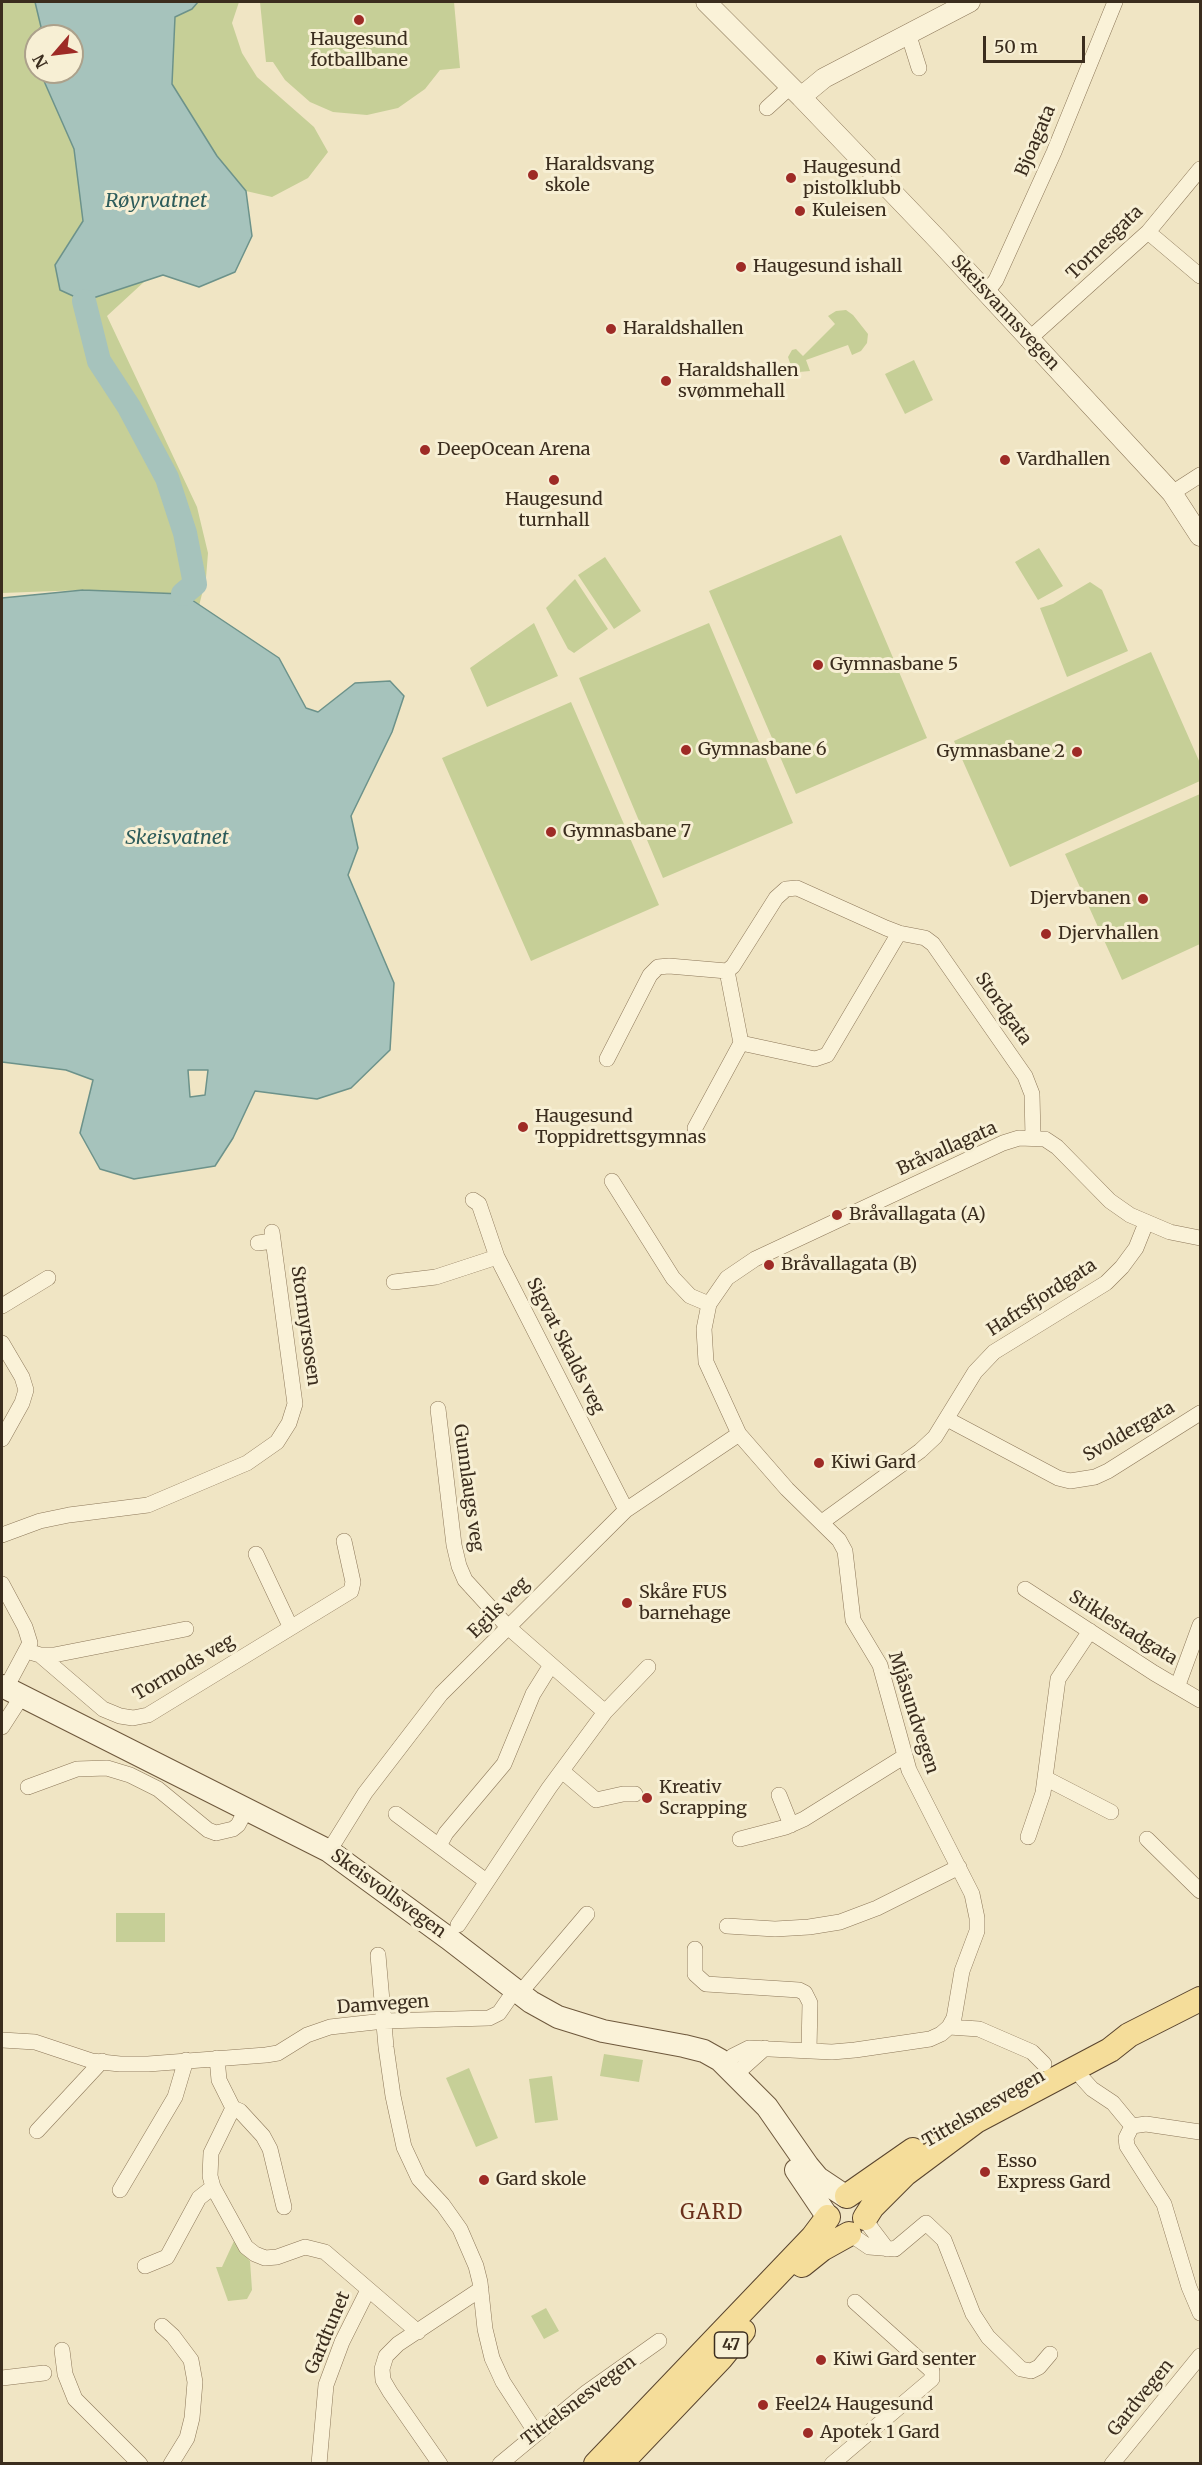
<!DOCTYPE html>
<meta charset="utf-8">
<style>
body{margin:0}
#map{position:relative;width:1202px;height:2465px;overflow:hidden;background:#f0e5c4;font-family:Merriweather,serif}
canvas{display:block}
.frame{position:absolute;inset:0;border:3px solid #3b2d1e;pointer-events:none}
.north{position:absolute;left:24px;top:24px;width:60px;height:60px;box-sizing:border-box;background:#f7efd4;border:2px solid #aca18b;border-radius:50%;rotate:242deg;font-size:16px;font-weight:700;line-height:24px;text-align:center;color:#3b2d1e}
.north::after{content:'';display:block;margin:auto;width:21px;height:27px;background:#9e2b26;clip-path:polygon(50% 0,100% 100%,50% 72%,0 100%)}
.scale{position:absolute;left:983px;top:36px;width:102px;height:27px;box-sizing:border-box;border:3px solid #3b2d1e;border-top:0;padding-left:8px;font-size:18px;line-height:21px;white-space:nowrap;color:#3b2d1e;-webkit-text-stroke:4px #f7efd4;paint-order:stroke}
</style>
<div id="map">
<canvas width="1202" height="2465"></canvas>
<div class="frame"></div>
<div class="north">N</div>
<div class="scale">50 m</div>
</div>
<script>
const ctx = document.querySelector('canvas').getContext('2d');
ctx.lineJoin = 'round';
function fill(path, color) {
  ctx.fillStyle = color;
  ctx.fill(path, 'evenodd');
}
function poly(rows) {
  const path = new Path2D();
  for (const r of rows) {
    path.moveTo(r[0], r[1]);
    for (let i = 2; i < r.length; i += 2) path.lineTo(r[i], r[i + 1]);
  }
  return path;
}
function trace(path, color, width, dash) {
  ctx.strokeStyle = color;
  ctx.lineWidth = width;
  ctx.lineCap = dash ? 'butt' : 'round';
  ctx.setLineDash(dash || []);
  ctx.stroke(path);
}
function write(font, color, halo, rows, align = 'center') {
  ctx.font = font + ' Merriweather,serif';
  ctx.lineWidth = 6;
  ctx.setLineDash([]);
  ctx.textBaseline = 'middle';
  ctx.strokeStyle = halo;
  ctx.fillStyle = color;
  for (const [text, x, y, turn = 0] of rows) {
    ctx.save();
    ctx.translate(x, y);
    ctx.rotate((+turn || 0) * Math.PI / 180);
    ctx.textAlign = isNaN(turn) ? turn : align;
    if (halo) ctx.strokeText(text, 0, 0);
    ctx.fillText(text, 0, 0);
    ctx.restore();
  }
}
fill(poly([
 [2,2,35,2,41,27,28,45,36,64,36,72,40,72,74,149,83,221,55,264,84,301,145,281,107,316,197,507,208,553,206,578,199,606,183,594,83,590,2,593],
 [198,2,239,2,232,23,242,53,257,77,314,127,328,152,308,178,272,197,246,191,217,156,172,84,175,16,192,9],
 [260,2,454,2,460,68,440,70,425,89,398,108,367,115,333,112,310,102,285,80,273,62,266,62],
 [846,310,853,315,868,334,867,343,861,351,852,355,848,345,806,360,810,371,799,372,792,369,788,357,792,350,796,349,803,356,835,324,828,316,836,311],
 [914,360,933,400,905,414,885,374],
 [841,535,927,738,796,794,709,591],
 [1039,548,1063,586,1038,600,1015,562],
 [605,557,641,611,614,629,578,575],
 [575,579,608,629,574,653,568,649,546,608],
 [1090,582,1102,590,1128,651,1067,677,1040,608,1053,604],
 [534,623,558,676,487,707,470,668],
 [709,623,793,823,663,878,579,678],
 [1151,652,1200,763,1200,781,1010,867,954,741],
 [571,702,659,905,531,961,442,758],
 [1200,794,1200,944,1122,980,1065,854],
 [116,1913,165,1913,165,1942,116,1942],
 [604,2054,643,2060,639,2082,600,2076],
 [469,2068,498,2138,476,2147,446,2078],
 [552,2076,558,2120,535,2123,529,2079],
 [234,2241,250,2261,252,2290,247,2299,228,2301,216,2267,222,2267],
 [546,2308,559,2331,544,2339,531,2316]
]), '#c6cf97');
const water = poly([
 [35,2,198,2,192,9,175,17,172,84,217,156,246,191,252,236,235,272,199,287,163,275,84,301,60,290,55,265,83,221,74,149,40,72,72,72,72,36,36,36,36,64,27,44,41,27,35,2],
 [83,590,183,594,279,658,306,708,318,712,355,683,390,681,404,696,392,732,351,816,358,848,348,875,394,983,390,1050,351,1088,317,1099,255,1091,233,1138,215,1166,134,1179,100,1169,80,1133,93,1080,66,1070,2,1062,2,598,83,590],
 [188,1070,208,1070,205,1095,190,1097,188,1070]
]);
fill(water, '#a6c3bc');
trace(water, '#6c928a', 1.5);
trace(poly([
 [84,301,99,361,129,407,167,478,185,533,195,584,183,594]
]), '#a6c3bc', 24);
const minor = poly([
 [908,33,919,68],
 [767,108,790,87],
 [1148,232,1200,276],
 [986,293,996,280,1054,152,1115,2],
 [1029,339,1148,232,1200,169],
 [1172,493,1200,475],
 [741,1043,815,1059,827,1055,899,933],
 [607,1059,650,975,658,967,669,966,727,971,733,966,776,898,786,889,797,888,886,928,899,933,925,938,933,944,1025,1076,1032,1094,1033,1137],
 [695,1128,741,1043,727,971],
 [612,1181,673,1278,690,1296,709,1304],
 [473,1200,479,1204,497,1257,626,1510],
 [258,1243,273,1241],
 [394,1282,436,1277,497,1257],
 [2,1306,48,1278],
 [2,1343,22,1377,26,1390,22,1403,2,1439],
 [438,1409,454,1545,459,1566,465,1580,508,1627,605,1712],
 [947,1419,1058,1478,1070,1481,1095,1477,1108,1471,1200,1413],
 [822,1522,920,1451,935,1437,975,1372,994,1352,1106,1283,1122,1267,1136,1248,1146,1223],
 [2,1535,40,1521,69,1515,148,1505,247,1463,277,1442,289,1423,295,1404,272,1232],
 [256,1554,290,1626],
 [2,1584,25,1627,30,1643,6,1688],
 [1025,1589,1154,1673,1200,1700],
 [27,1651,40,1655,54,1655,186,1629],
 [40,1655,103,1709,120,1716,133,1718,148,1715,351,1591,353,1582,344,1541],
 [1178,1685,1200,1625],
 [2,1727,22,1696],
 [562,1771,596,1800,623,1794,635,1794],
 [1045,1778,1111,1812],
 [28,1787,77,1769,107,1768,130,1775,158,1789,208,1830,216,1833,233,1829,238,1825,246,1810],
 [779,1795,791,1825],
 [396,1814,486,1881],
 [1028,1837,1043,1793,1058,1679,1090,1631],
 [740,1839,786,1827,804,1819,905,1756],
 [1147,1839,1200,1891],
 [439,1846,446,1833,504,1764,533,1694,551,1665],
 [329,1851,365,1793,441,1694,626,1510,739,1434],
 [458,1925,549,1788,605,1712,648,1667],
 [727,1926,775,1929,809,1927,840,1922,877,1908,959,1867],
 [695,1949,695,1974,706,1984,799,1990,805,1993,810,2003,809,2050],
 [378,1955,386,2047,393,2096,404,2147,419,2179,443,2205,460,2229,476,2266,480,2282,485,2329,492,2358,503,2382,536,2433],
 [520,1993,587,1914],
 [949,2027,954,2018,962,1971,977,1931,977,1918,972,1894,909,1770,880,1665,853,1620,845,1551,839,1540,787,1489,739,1434,706,1362,704,1329,709,1304,727,1278,755,1259,1003,1143,1019,1138,1045,1139,1057,1147,1110,1201,1130,1215,1170,1232,1200,1238],
 [2,2040,35,2042,92,2061,120,2064,148,2064,266,2055,278,2053,307,2035,330,2027,384,2021,489,2018,499,2013,515,1990],
 [217,2058,219,2080,233,2108,211,2153,210,2176,213,2187,246,2247,255,2254,265,2258,277,2257,305,2247,325,2252,418,2332],
 [726,2064,733,2056,749,2048,832,2052,855,2050,930,2039,941,2034,949,2027,979,2029,1032,2052,1044,2064],
 [736,2074,765,2048],
 [1083,2079,1092,2089,1113,2103,1132,2126,1146,2124,1200,2132],
 [233,2108,240,2111,263,2136,270,2149,284,2207],
 [1132,2126,1126,2138,1127,2146,1164,2204,1189,2287,1200,2313],
 [37,2131,102,2061],
 [120,2190,175,2097,186,2060],
 [865,2220,887,2249],
 [850,2234,869,2247,895,2249,926,2223,944,2240,973,2314,988,2337,1021,2369,1031,2371,1039,2367,1050,2354],
 [145,2266,167,2257,199,2198,213,2187],
 [162,2326,173,2336,191,2360,195,2382,192,2418,187,2438,171,2464],
 [62,2350,65,2374,75,2399,140,2464],
 [2,2378,44,2373],
 [319,2464,326,2385,342,2342,368,2290],
 [440,2464,390,2392,383,2380,382,2369,386,2356,398,2344,481,2289],
 [500,2464,587,2392,659,2341],
 [832,2464,932,2379,932,2371,855,2302],
 [1112,2464,1200,2356]
]);
const tertiary = poly([
 [706,2,801,97,824,78,970,2],
 [801,97,939,241,1172,493,1200,536]
]);
const secondary = poly([
 [2,1686,329,1851,448,1938,531,2002,558,2017,603,2031,684,2046,704,2051,720,2060,767,2107,808,2166,818,2178,845,2196],
 [796,2170,827,2216]
]);
const primary = poly([
 [847,2196,913,2150],
 [865,2218,872,2207,905,2174,976,2121,1110,2050,1129,2035,1200,1999],
 [802,2265,822,2249,849,2234],
 [596,2464,813,2237,828,2217],
 [620,2464,721,2358,743,2331]
]);
trace(minor, '#8c7759', 16);
trace(tertiary, '#8c7759', 21);
trace(secondary, '#6e583c', 24);
trace(primary, '#59442e', 26);
trace(minor, '#faf2d8', 15);
trace(tertiary, '#faf2d8', 20);
trace(secondary, '#faf2d8', 22);
trace(primary, '#f5dd9a', 24);
for (const [x, y, r, color] of [
 [359,20,6,"#9e2b26"],
 [533,175,6,"#9e2b26"],
 [791,178,6,"#9e2b26"],
 [800,211,6,"#9e2b26"],
 [741,267,6,"#9e2b26"],
 [611,329,6,"#9e2b26"],
 [666,381,6,"#9e2b26"],
 [425,450,6,"#9e2b26"],
 [1005,460,6,"#9e2b26"],
 [554,480,6,"#9e2b26"],
 [818,665,6,"#9e2b26"],
 [686,750,6,"#9e2b26"],
 [1077,752,6,"#9e2b26"],
 [551,832,6,"#9e2b26"],
 [1143,899,6,"#9e2b26"],
 [1046,934,6,"#9e2b26"],
 [523,1127,6,"#9e2b26"],
 [837,1215,6,"#9e2b26"],
 [769,1265,6,"#9e2b26"],
 [819,1463,6,"#9e2b26"],
 [627,1603,6,"#9e2b26"],
 [647,1798,6,"#9e2b26"],
 [985,2172,6,"#9e2b26"],
 [484,2180,6,"#9e2b26"],
 [821,2360,6,"#9e2b26"],
 [763,2405,6,"#9e2b26"],
 [808,2433,6,"#9e2b26"]
]) {
  const dot = new Path2D();
  dot.arc(x, y, r, 0, 2 * Math.PI);
  ctx.fillStyle = color;
  ctx.fill(dot);
  trace(dot, '#f7efd4', 2);
}
for (const [x, y, w] of [
 [731,2345,33]
]) {
  const box = new Path2D();
  box.roundRect(x - w / 2, y - 13, w, 26, 4.5);
  ctx.fillStyle = '#f7efd4';
  ctx.fill(box);
  trace(box, '#3b2d1e', 1.5);
}
write('bold 16px', '#3b2d1e', null, [
 ["47",731,2345]
]);
write('18px', '#3b2d1e', '#f7efd4', [
 ["Haugesund",359,40,"center"],
 ["fotballbane",359,61,"center"],
 ["Haraldsvang",545,165],
 ["skole",545,186],
 ["Haugesund",803,168],
 ["pistolklubb",803,189],
 ["Kuleisen",812,211],
 ["Haugesund ishall",753,267],
 ["Haraldshallen",623,329],
 ["Haraldshallen",678,371],
 ["svømmehall",678,392],
 ["DeepOcean Arena",437,450],
 ["Vardhallen",1017,460],
 ["Haugesund",554,500,"center"],
 ["turnhall",554,521,"center"],
 ["Gymnasbane 5",830,665],
 ["Gymnasbane 6",698,750],
 ["Gymnasbane 2",1065,752,"right"],
 ["Gymnasbane 7",563,832],
 ["Djervbanen",1131,899,"right"],
 ["Djervhallen",1058,934],
 ["Haugesund",535,1117],
 ["Toppidrettsgymnas",535,1138],
 ["Bråvallagata (A)",849,1215],
 ["Bråvallagata (B)",781,1265],
 ["Kiwi Gard",831,1463],
 ["Skåre FUS",639,1593],
 ["barnehage",639,1614],
 ["Kreativ",659,1788],
 ["Scrapping",659,1809],
 ["Esso",997,2162],
 ["Express Gard",997,2183],
 ["Gard skole",496,2180],
 ["Kiwi Gard senter",833,2360],
 ["Feel24 Haugesund",775,2405],
 ["Apotek 1 Gard",820,2433]
], 'left');
write('18px', '#3b2d1e', '#f7efd4', [
 ["Bjoagata",1036,141,-67],
 ["Tornesgata",1105,243,-44],
 ["Skeisvannsvegen",1005,313,47],
 ["Stordgata",1003,1009,55],
 ["Bråvallagata",947,1149,-24],
 ["Hafrsfjordgata",1042,1298,-33],
 ["Stormyrsosen",305,1326,82],
 ["Sigvat Skalds veg",565,1346,63],
 ["Svoldergata",1129,1432,-30],
 ["Gunnlaugs veg",468,1488,82],
 ["Egils veg",499,1608,-45],
 ["Stiklestadgata",1123,1628,32],
 ["Tormods veg",184,1668,-30],
 ["Mjåsundvegen",913,1713,72],
 ["Skeisvollsvegen",388,1894,36],
 ["Damvegen",383,2005,-4],
 ["Tittelsnesvegen",984,2109,-30],
 ["Gardtunet",328,2333,-67],
 ["Gardvegen",1141,2398,-51],
 ["Tittelsnesvegen",579,2401,-37]
]);
write('italic 20px', '#2d5c5b', '#f7efd4', [
 ["Røyrvatnet",156,201],
 ["Skeisvatnet",177,838]
]);
ctx.letterSpacing = '1.5px';
write('20px', '#6a301b', '#f7efd4', [
 ["GARD",712,2213]
]);
ctx.letterSpacing = '0px';
</script>
